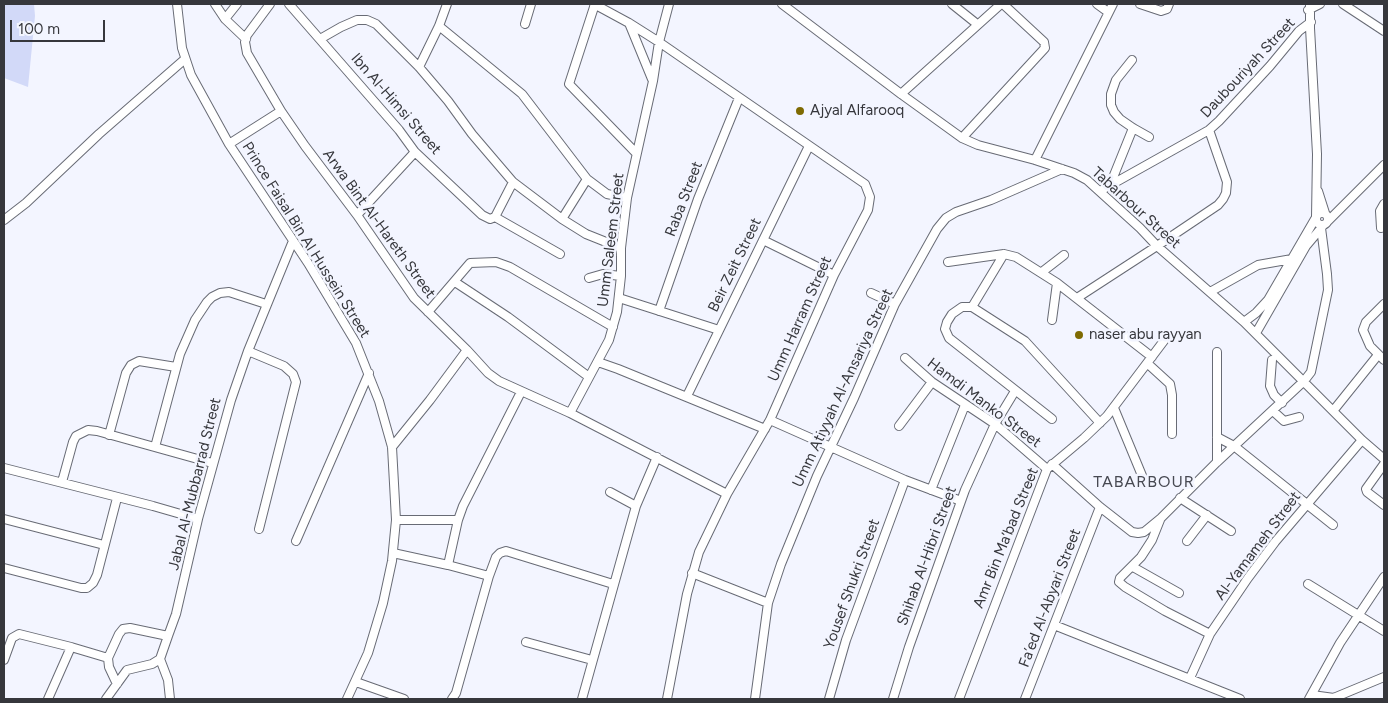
<!DOCTYPE html>
<meta charset="utf-8">
<style>
body{margin:0}
#map{position:relative;width:1388px;height:703px;overflow:hidden;background:#f3f5ff;font-family:Figtree,sans-serif}
canvas{display:block}
.frame{position:absolute;inset:0;border:5px solid #36373c;pointer-events:none}
.scale{position:absolute;left:10px;top:20px;width:95px;height:22px;box-sizing:border-box;border:2px solid #36373c;border-top:0;padding-left:6px;font-size:15px;line-height:18px;white-space:nowrap;color:#36373c;-webkit-text-stroke:4px #f3f5ff;paint-order:stroke}
</style>
<div id="map">
<canvas width="1388" height="703"></canvas>
<div class="frame"></div>
<div class="scale">100 m</div>
</div>
<script>
const ctx = document.querySelector('canvas').getContext('2d');
ctx.lineJoin = 'round';
function fill(path, color) {
  ctx.fillStyle = color;
  ctx.fill(path, 'evenodd');
}
function poly(rows) {
  const path = new Path2D();
  for (const r of rows) {
    if (r.length === 3) {
      path.moveTo(r[0] + r[2], r[1]);
      path.arc(r[0], r[1], r[2], 0, 2 * Math.PI);
      continue;
    }
    path.moveTo(r[0], r[1]);
    for (let i = 2; i < r.length; i += 2) path.lineTo(r[i], r[i + 1]);
  }
  return path;
}
function trace(path, color, width, dash) {
  ctx.strokeStyle = color;
  ctx.lineWidth = width;
  ctx.lineCap = dash ? 'butt' : 'round';
  ctx.setLineDash(dash || []);
  ctx.stroke(path);
}
function write(font, color, halo, rows, align = 'center') {
  ctx.font = font + ' Figtree,sans-serif';
  ctx.lineWidth = 5;
  ctx.setLineDash([]);
  ctx.textBaseline = 'middle';
  ctx.strokeStyle = halo;
  ctx.fillStyle = color;
  for (const [text, x, y, turn = 0] of rows) {
    ctx.save();
    ctx.translate(x, y);
    ctx.rotate((+turn || 0) * Math.PI / 180);
    ctx.textAlign = isNaN(turn) ? turn : align;
    if (halo) ctx.strokeText(text, 0, 0);
    ctx.fillText(text, 0, 0);
    ctx.restore();
  }
}
fill(poly([
 [4,4,34,4,35,16,28,87,4,78]
]), '#d2d9f8');
const minor = poly([
 [177,4,182,48,191,75,229,144,308,263,356,343,379,401,392,447,396,520,392,561,383,603,368,653,347,699],
 [215,4,225,19,246,39],
 [270,4,247,35,245,42,247,53,281,111,305,146,357,215,414,298,467,350,488,373,499,381,570,413,727,494],
 [289,4,399,130,415,152,482,215,490,219,495,217,513,182],
 [594,4,629,23,659,42,865,184,870,197,868,210,834,275,770,420,727,494,699,552,687,594,667,699],
 [595,4,569,84,636,153],
 [782,4,901,94,962,138,978,145,1035,160,1074,173,1087,180,1140,228,1157,246,1244,322,1362,440,1384,459],
 [952,4,977,24],
 [1097,4,1108,12],
 [1140,4,1161,11,1167,9,1169,4],
 [1310,4,1310,28,1317,154,1316,217],
 [1343,4,1384,31],
 [1308,10,1320,4],
 [225,19,237,4],
 [629,23,652,79],
 [525,24,531,4],
 [439,26,522,94,587,179,607,194,627,198],
 [320,39,341,27,357,20,367,20,376,24,419,67,448,101,472,134,513,182,562,219,586,234,621,248],
 [1132,60,1116,80,1111,94,1111,105,1114,112,1120,119,1133,128,1149,137],
 [419,67,439,26,447,4],
 [901,94,1001,4],
 [962,138,1045,48,1044,42,1003,4],
 [229,144,281,111],
 [1035,160,1113,4],
 [1110,185,1133,128],
 [1100,191,1209,130,1219,121,1270,66,1299,31,1311,22],
 [1318,191,1325,213],
 [1322,219,6],
 [357,215,415,152],
 [495,217,560,254],
 [562,219,587,179],
 [4,220,26,203,99,134,185,59],
 [1328,221,1384,165],
 [1381,228,1380,211,1384,204],
 [763,240,834,275],
 [948,262,1004,254,1016,257,1057,283,1152,357],
 [1042,272,1064,255],
 [589,278,603,274,621,276],
 [455,282,508,317,589,377],
 [1210,292,1258,265,1292,259],
 [871,293,895,304],
 [619,298,719,330],
 [1077,298,1157,246,1218,205,1223,199,1226,193,1227,182,1209,130],
 [1384,304,1366,322,1363,330,1370,346,1384,360],
 [972,307,1004,254],
 [659,311,698,199,739,98],
 [428,312,470,263,496,262,510,267,613,327],
 [1052,320,1057,283],
 [1244,322,1256,313,1268,300,1315,219],
 [1256,333,1306,246,1322,227],
 [248,351,284,366,293,374,296,382,259,529],
 [905,358,932,382,995,424,1047,469],
 [1272,360,1270,386,1274,395,1282,403],
 [598,362,618,369,765,429],
 [1147,363,1170,384,1172,395,1172,434],
 [687,396,809,146],
 [1114,408,1143,478],
 [1273,411,1284,421,1299,417],
 [1333,411,1378,355],
 [570,413,609,340,617,312,621,276,621,248,627,198,653,81,659,42,669,4],
 [1052,419,949,338,945,329,947,322,952,314,962,307,972,307,1025,341,1100,423],
 [770,420,905,480,961,501],
 [899,426,932,382],
 [109,435,126,373,131,365,139,361,176,367],
 [1217,437,1234,446,1333,525],
 [155,447,180,354,195,320,207,302,212,297,220,293,229,292,266,304],
 [392,447,430,400,467,350],
 [1217,462,1217,352],
 [1052,464,1100,507,1132,532,1138,533,1144,532,1161,518,1217,462,1304,381,1311,372,1328,290,1327,274,1321,228],
 [1384,464,1366,489,1367,492,1384,505],
 [4,468,153,506,198,519],
 [62,482,73,442,76,436,88,430,97,431,212,463],
 [931,490,965,405],
 [610,492,636,506],
 [1180,498,1231,531],
 [4,519,104,545],
 [396,520,458,520],
 [1160,520,1152,540,1141,557,1120,578,1119,582,1125,587,1165,611,1210,634],
 [296,541,369,373],
 [1187,541,1207,515],
 [393,553,448,565],
 [1133,567,1179,593],
 [4,568,81,588,87,588,93,583,97,575,117,498],
 [692,573,768,603],
 [489,576,448,565,458,520,463,506,521,392],
 [1308,584,1384,631],
 [1054,625,1240,699],
 [526,642,592,660],
 [71,647,108,658],
 [160,659,168,680,170,699],
 [4,660,12,638,19,634,71,647,48,699],
 [1190,678,1210,634,1248,578,1275,542,1362,440],
 [356,682,404,699],
 [117,684,109,667,108,658,119,634,123,629,130,628,168,636,176,614,198,519,231,400,248,351,293,241],
 [1312,695,1334,698],
 [106,699,127,670,152,664,160,659,168,636],
 [452,699,456,693,489,576,496,557,500,553,506,551,613,584],
 [582,699,636,506,657,457],
 [755,699,768,603,781,564,817,476,854,398,895,304,937,229,946,218,956,212,991,200,1062,169],
 [829,699,846,640,905,480],
 [893,699,909,647,965,490,995,424,1015,391],
 [959,699,1047,469,1084,438,1107,416,1166,338],
 [1025,699,1100,507],
 [1309,699,1340,643,1384,577],
 [1331,699,1384,677]
]);
trace(minor, '#686b75', 10);
trace(minor, '#fff', 8);
for (const [x, y, r, color] of [
 [800,111,5,"#7e6a02"],
 [1079,335,5,"#7e6a02"]
]) {
  const dot = new Path2D();
  dot.arc(x, y, r, 0, 2 * Math.PI);
  ctx.fillStyle = color;
  ctx.fill(dot);
  trace(dot, '#f3f5ff', 2);
}
write('15px', '#36373c', '#f3f5ff', [
 ["Daubouriyah Street",1248,68,-47],
 ["Ibn Al-Himsi Street",396,104,49],
 ["Raba Street",684,199,-69],
 ["Tabarbour Street",1136,208,42],
 ["Arwa Bint Al-Hareth Street",379,224,54],
 ["Prince Faisal Bin Al Hussein Street",306,240,58],
 ["Umm Saleem Street",611,240,-83],
 ["Beir Zeit Street",735,265,-64],
 ["Umm Harram Street",800,319,-66],
 ["Umm Atiyyah Al-Ansariya Street",843,388,-65],
 ["Hamdi Manko Street",984,403,37],
 ["Jabal Al-Mubbarrad Street",195,484,-76],
 ["Amr Bin Ma’bad Street",1006,538,-68],
 ["Al-Yamameh Street",1258,546,-53],
 ["Shihab Al-Hibri Street",927,556,-70],
 ["Yousef Shukri Street",852,584,-70],
 ["Fa’ed Al-Abyari Street",1050,598,-69]
]);
write('15px', '#36373c', '#f3f5ff', [
 ["Ajyal Alfarooq",810,111],
 ["naser abu rayyan",1089,335]
], 'left');
ctx.letterSpacing = '1px';
write('16px', '#474952', '#f3f5ff', [
 ["TABARBOUR",1144,482]
]);
ctx.letterSpacing = '0px';
</script>
